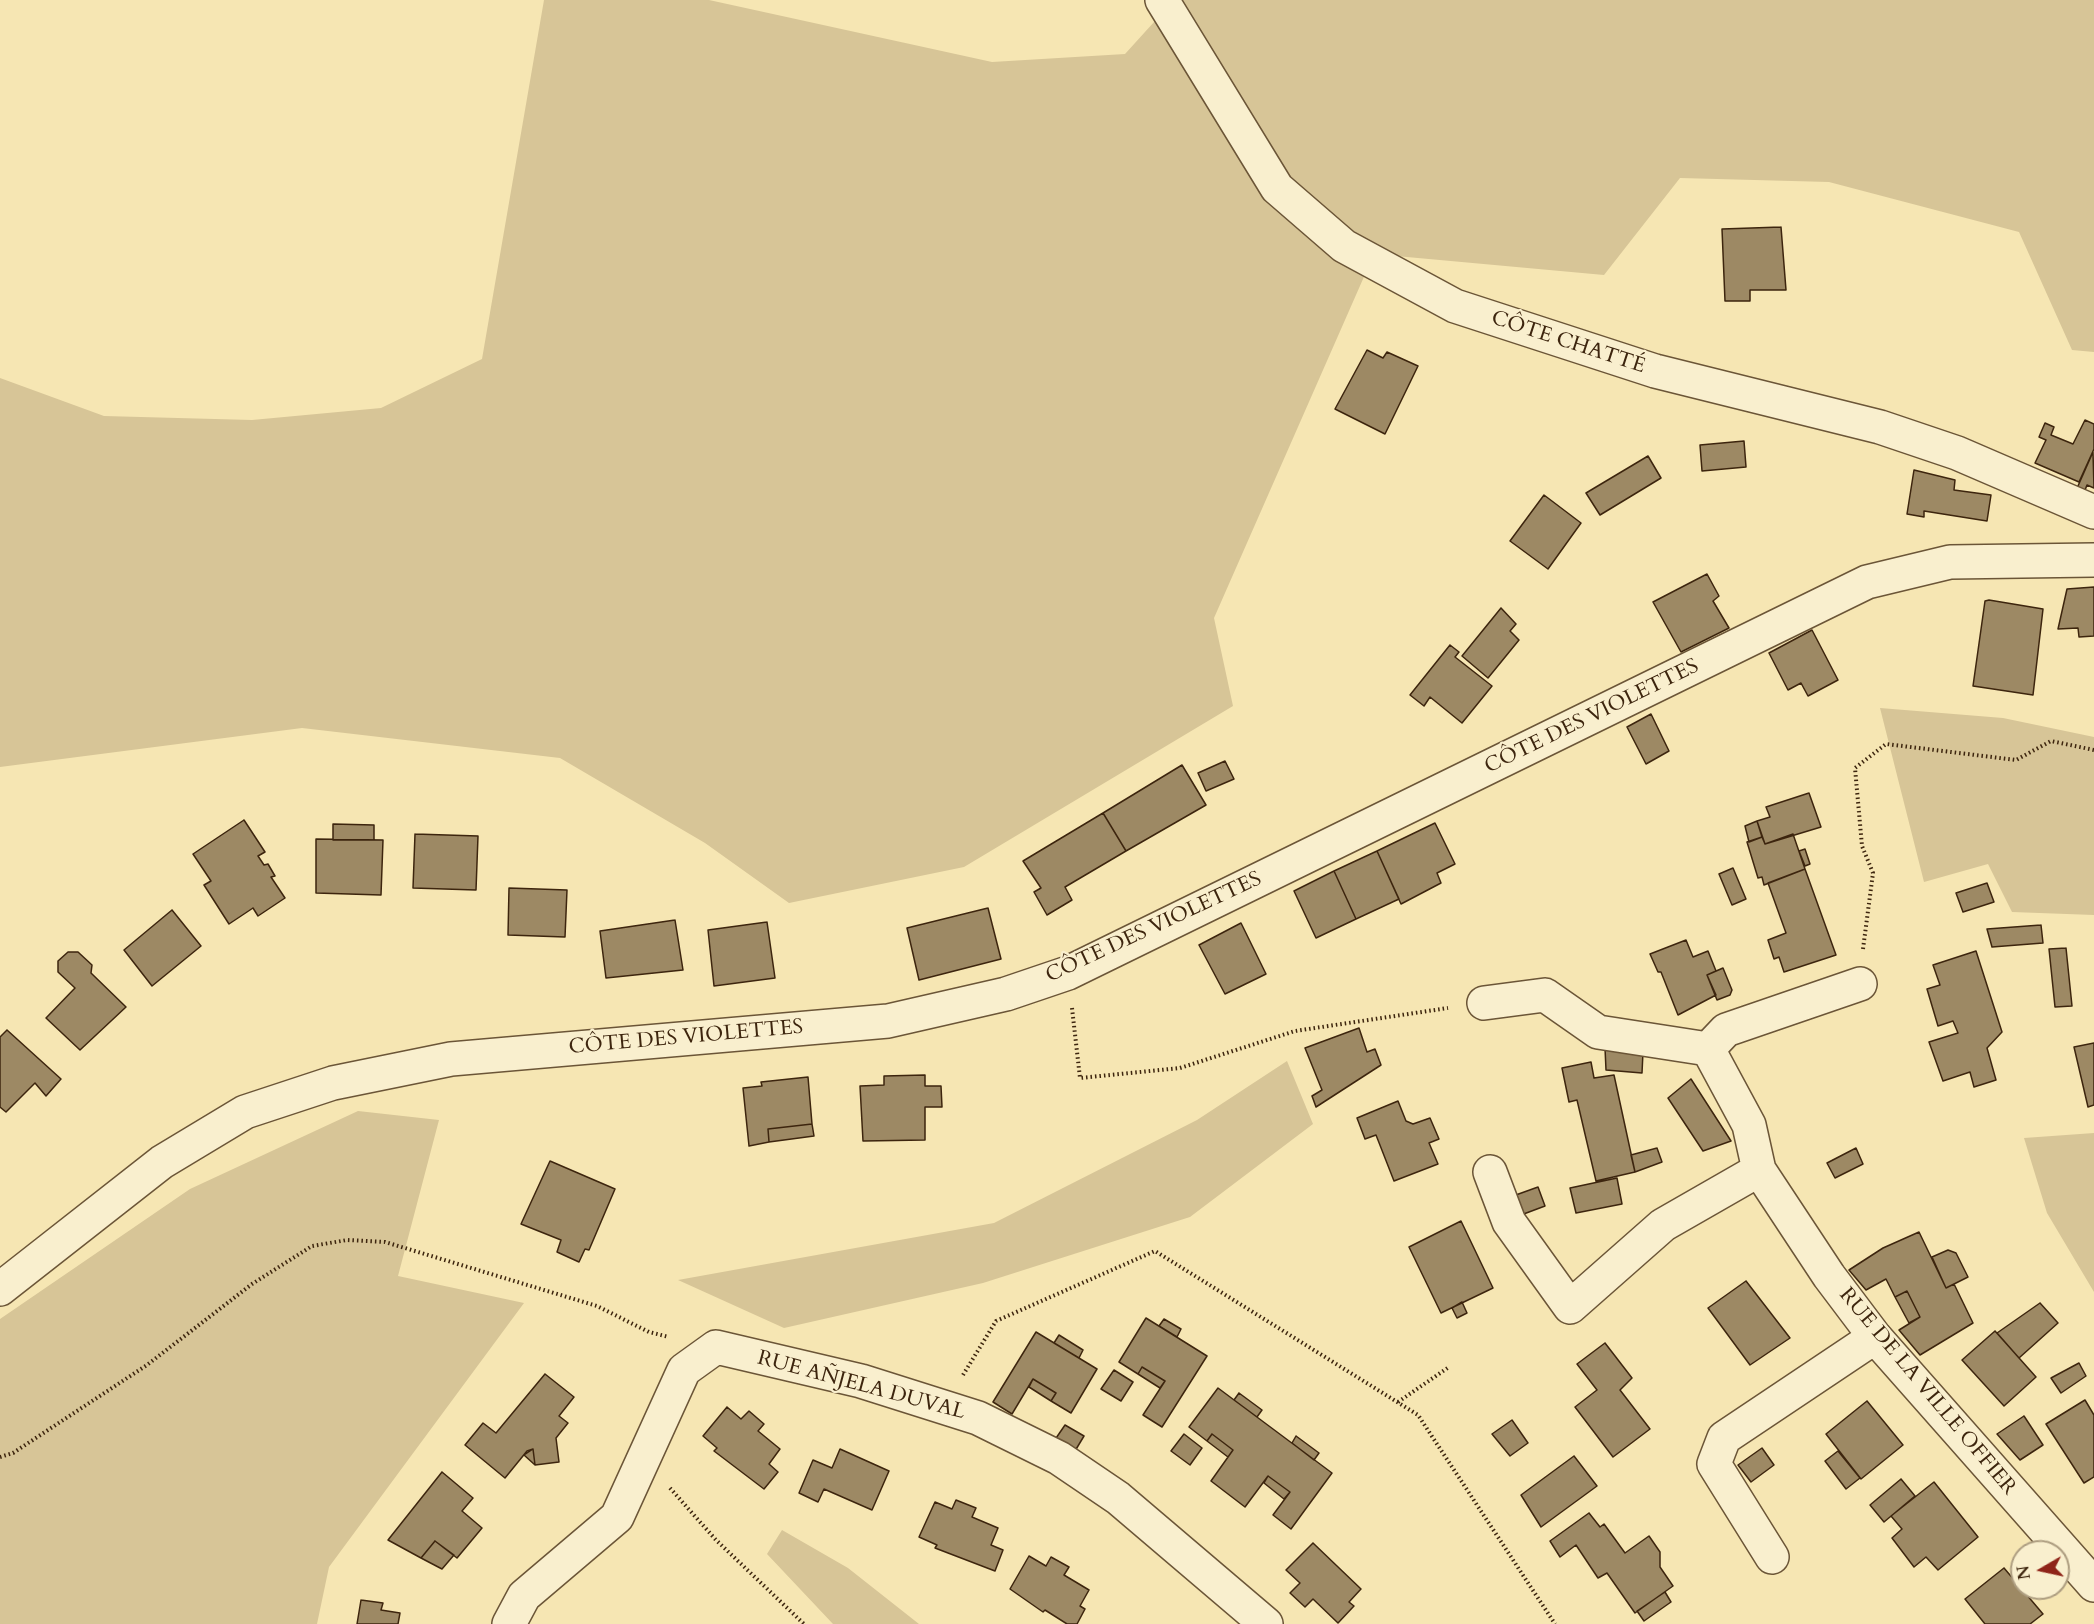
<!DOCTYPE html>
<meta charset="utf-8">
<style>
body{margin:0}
#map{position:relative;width:2094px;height:1624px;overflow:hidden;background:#f6e6b3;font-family:Cardo,serif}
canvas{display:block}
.north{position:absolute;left:2010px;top:1540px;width:60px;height:60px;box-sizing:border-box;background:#f9efce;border:2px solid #ae9e81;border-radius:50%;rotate:261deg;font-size:16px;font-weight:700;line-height:24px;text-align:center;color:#3d250e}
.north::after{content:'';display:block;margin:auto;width:21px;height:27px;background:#8f2418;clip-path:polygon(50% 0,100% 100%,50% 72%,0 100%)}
</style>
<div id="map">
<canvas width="2094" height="1624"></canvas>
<div class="north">N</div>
</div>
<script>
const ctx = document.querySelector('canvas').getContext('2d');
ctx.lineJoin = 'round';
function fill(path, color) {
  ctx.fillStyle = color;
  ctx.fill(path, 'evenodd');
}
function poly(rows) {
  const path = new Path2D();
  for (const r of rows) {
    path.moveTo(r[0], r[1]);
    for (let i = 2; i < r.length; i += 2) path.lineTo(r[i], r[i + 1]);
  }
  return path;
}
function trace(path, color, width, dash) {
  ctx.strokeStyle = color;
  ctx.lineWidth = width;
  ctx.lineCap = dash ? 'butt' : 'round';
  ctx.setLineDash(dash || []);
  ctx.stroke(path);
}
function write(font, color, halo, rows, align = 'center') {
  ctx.font = font + ' Cardo,serif';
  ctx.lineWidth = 4.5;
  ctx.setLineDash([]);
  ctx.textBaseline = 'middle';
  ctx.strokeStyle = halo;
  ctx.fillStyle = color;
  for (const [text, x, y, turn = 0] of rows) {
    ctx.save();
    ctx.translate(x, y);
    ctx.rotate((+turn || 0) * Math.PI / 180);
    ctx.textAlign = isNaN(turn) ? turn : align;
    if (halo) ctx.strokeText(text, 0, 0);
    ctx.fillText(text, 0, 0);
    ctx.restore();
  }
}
fill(poly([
 [544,0,709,0,992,62,1125,54,1174,0,2094,0,2094,352,2072,350,2019,232,1829,182,1680,178,1604,275,1374,254,1214,618,1233,706,964,867,789,903,705,843,560,758,302,728,0,767,0,378,104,416,252,420,381,408,482,359],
 [1880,708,2003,718,2094,737,2094,915,2012,912,1988,864,1924,882],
 [1287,1061,1313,1124,1190,1217,983,1283,784,1328,678,1280,994,1223,1197,1120],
 [358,1111,439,1120,398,1276,524,1303,329,1567,317,1624,0,1624,0,1319,190,1189],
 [2094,1133,2094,1292,2047,1213,2024,1138],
 [782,1530,848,1568,919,1624,833,1624,767,1554]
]), '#d7c597');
const building = poly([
 [1781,227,1786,290,1750,290,1750,301,1725,301,1722,229,1781,227],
 [1367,350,1383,358,1387,352,1418,366,1385,434,1335,409,1367,350],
 [2085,420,2094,424,2094,449,2079,482,2035,463,2046,440,2039,437,2045,423,2054,427,2051,435,2073,444,2085,420],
 [1744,441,1746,467,1702,471,1700,445,1744,441],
 [2093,452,2094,488,2087,485,2082,498,2074,495,2093,452],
 [1648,456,1661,478,1600,515,1586,493,1648,456],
 [1914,470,1955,480,1954,490,1991,495,1987,521,1924,511,1924,517,1907,514,1914,470],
 [1544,495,1581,523,1548,569,1510,541,1544,495],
 [1707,574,1719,596,1713,601,1729,628,1681,652,1653,602,1707,574],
 [2094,587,2094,636,2079,637,2078,628,2058,629,2067,589,2094,587],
 [1989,600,2043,609,2033,695,1973,686,1985,601,1989,600],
 [1501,608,1516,624,1510,631,1519,640,1488,678,1462,656,1501,608],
 [1812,630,1838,680,1808,696,1801,683,1788,690,1769,653,1812,630],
 [1450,645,1459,652,1455,657,1492,686,1462,723,1430,697,1424,706,1410,695,1450,645],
 [1651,714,1669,751,1646,764,1627,727,1651,714],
 [1225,761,1234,779,1206,791,1198,773,1225,761],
 [1182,765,1206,805,1126,851,1103,813,1182,765],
 [1809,793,1821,827,1765,844,1757,821,1770,817,1766,807,1809,793],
 [1103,813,1126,851,1065,887,1072,900,1047,915,1034,892,1041,888,1023,861,1103,813],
 [244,820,265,852,258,856,264,865,268,864,275,876,271,877,285,898,258,916,253,908,229,924,204,885,211,881,193,854,244,820],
 [1757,821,1762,837,1749,842,1745,826,1757,821],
 [1435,823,1455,864,1437,873,1441,883,1401,904,1377,851,1435,823],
 [333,824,374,825,374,840,333,840,333,824],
 [415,834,478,836,476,890,413,888,415,834],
 [1793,834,1805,869,1764,885,1762,877,1758,878,1747,842,1762,837,1765,844,1793,834],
 [316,839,383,840,381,895,316,893,316,839],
 [1805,849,1810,864,1805,866,1799,851,1805,849],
 [1377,851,1399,899,1356,919,1334,871,1377,851],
 [1733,868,1746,899,1732,905,1719,874,1733,868],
 [1805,869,1836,955,1784,972,1779,957,1774,959,1768,940,1786,933,1768,883,1805,869],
 [1334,871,1356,919,1316,938,1294,891,1334,871],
 [1987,883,1994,902,1963,912,1956,893,1987,883],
 [509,888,567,890,565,937,508,935,509,888],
 [988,908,1001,959,919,980,907,928,988,908],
 [172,910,201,946,152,986,124,950,172,910],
 [675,920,683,970,606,978,600,931,675,920],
 [767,922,775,978,714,986,708,930,767,922],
 [1241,923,1266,974,1225,994,1199,945,1241,923],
 [2041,925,2043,943,1992,947,1987,929,2041,925],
 [1686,940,1693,957,1708,951,1716,971,1707,975,1716,995,1678,1015,1661,972,1658,972,1650,954,1686,940],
 [2066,948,2072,1006,2055,1007,2049,949,2066,948],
 [1976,951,2002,1032,1987,1048,1996,1080,1974,1087,1970,1072,1943,1081,1929,1042,1958,1033,1953,1021,1938,1026,1927,989,1940,985,1933,965,1976,951],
 [68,952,78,952,92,965,91,973,126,1007,80,1050,46,1018,75,988,58,972,58,961,68,952],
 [1723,968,1732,990,1730,995,1717,1000,1707,975,1723,968],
 [1359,1028,1367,1052,1375,1049,1381,1065,1316,1107,1312,1096,1322,1090,1305,1048,1359,1028],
 [7,1030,61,1079,46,1096,35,1083,6,1112,0,1107,0,1037,7,1030],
 [2094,1043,2094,1105,2088,1107,2074,1047,2094,1043],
 [1605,1048,1643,1052,1642,1073,1606,1070,1605,1048],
 [1591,1062,1594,1078,1614,1075,1635,1172,1596,1181,1577,1100,1569,1102,1562,1068,1591,1062],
 [925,1075,925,1086,941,1086,942,1107,925,1107,925,1140,863,1141,860,1086,884,1085,884,1076,925,1075],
 [808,1077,812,1124,768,1129,769,1142,749,1146,743,1088,762,1086,761,1082,808,1077],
 [1691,1079,1731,1141,1703,1151,1668,1098,1691,1079],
 [1398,1101,1406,1121,1413,1124,1430,1118,1439,1139,1429,1143,1438,1164,1394,1181,1376,1135,1365,1139,1357,1118,1398,1101],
 [812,1124,814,1136,769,1142,768,1129,812,1124],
 [1657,1148,1662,1162,1635,1172,1631,1155,1657,1148],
 [1856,1148,1863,1164,1835,1178,1827,1163,1856,1148],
 [550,1161,615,1189,589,1250,585,1249,579,1262,557,1252,561,1240,521,1224,550,1161],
 [1617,1178,1622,1204,1576,1213,1570,1188,1617,1178],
 [1538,1187,1545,1206,1521,1215,1513,1196,1538,1187],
 [1461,1221,1493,1288,1441,1313,1409,1247,1461,1221],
 [1919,1232,1946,1288,1954,1284,1973,1323,1920,1355,1899,1330,1920,1317,1907,1291,1895,1297,1886,1279,1866,1290,1849,1270,1883,1248,1919,1232],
 [1948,1250,1956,1253,1968,1277,1946,1288,1932,1257,1948,1250],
 [1746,1281,1790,1338,1750,1365,1708,1308,1746,1281],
 [1907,1291,1920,1317,1909,1323,1895,1297,1907,1291],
 [1462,1302,1467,1313,1457,1318,1452,1308,1462,1302],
 [2040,1303,2058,1323,2019,1358,1997,1333,2040,1303],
 [1146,1318,1207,1356,1162,1427,1143,1415,1165,1381,1142,1367,1138,1374,1119,1362,1146,1318],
 [1164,1319,1181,1329,1177,1337,1159,1326,1164,1319],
 [1995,1331,2036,1377,2004,1406,1962,1360,1995,1331],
 [1036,1332,1097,1369,1071,1413,1051,1401,1056,1393,1033,1379,1012,1414,993,1402,1036,1332],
 [1059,1335,1083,1350,1079,1358,1054,1343,1059,1335],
 [1605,1343,1632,1378,1620,1390,1650,1429,1613,1457,1575,1407,1597,1390,1577,1364,1605,1343],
 [2079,1363,2086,1376,2061,1393,2051,1378,2079,1363],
 [1142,1367,1165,1381,1160,1388,1138,1374,1142,1367],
 [1114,1370,1133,1382,1121,1401,1101,1389,1114,1370],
 [545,1374,574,1397,559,1416,568,1423,556,1438,559,1462,535,1465,533,1449,527,1451,505,1478,465,1445,483,1423,496,1433,545,1374],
 [1033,1379,1056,1393,1051,1401,1029,1387,1033,1379],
 [1218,1388,1332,1473,1291,1529,1273,1515,1290,1492,1268,1476,1245,1507,1211,1481,1233,1450,1212,1434,1207,1441,1189,1427,1218,1388],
 [1239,1393,1262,1410,1257,1417,1234,1400,1239,1393],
 [2085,1400,2094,1415,2094,1477,2084,1483,2046,1424,2085,1400],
 [1867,1401,1903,1445,1861,1479,1826,1434,1867,1401],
 [727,1407,741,1419,749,1411,764,1424,758,1431,780,1449,769,1464,778,1472,764,1489,714,1451,717,1448,703,1436,727,1407],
 [2024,1416,2043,1445,2020,1460,1997,1434,2024,1416],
 [1512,1420,1528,1443,1510,1456,1492,1434,1512,1420],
 [1065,1425,1084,1436,1072,1456,1052,1444,1065,1425],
 [1184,1434,1202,1448,1190,1465,1171,1451,1184,1434],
 [1212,1434,1233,1450,1228,1457,1207,1441,1212,1434],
 [1296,1436,1319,1453,1314,1460,1292,1443,1296,1436],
 [1762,1448,1774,1465,1751,1482,1738,1465,1762,1448],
 [533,1449,535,1465,524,1455,533,1449],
 [840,1449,889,1471,872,1510,824,1489,818,1502,799,1493,813,1460,832,1468,840,1449],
 [1838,1451,1860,1478,1846,1489,1825,1461,1838,1451],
 [1574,1456,1597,1486,1541,1527,1521,1495,1574,1456],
 [442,1472,473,1498,462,1511,482,1528,457,1558,435,1541,421,1558,388,1540,442,1472],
 [1268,1476,1290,1492,1284,1499,1264,1483,1268,1476],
 [1901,1479,1915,1496,1884,1522,1870,1505,1901,1479],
 [1934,1482,1978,1537,1938,1570,1926,1557,1914,1567,1892,1538,1902,1529,1891,1516,1934,1482],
 [956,1500,976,1508,972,1517,998,1528,991,1545,1003,1550,995,1571,935,1548,937,1545,919,1537,935,1502,952,1509,956,1500],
 [1589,1513,1600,1527,1604,1524,1625,1553,1649,1536,1660,1552,1660,1567,1673,1586,1635,1613,1607,1573,1598,1578,1576,1545,1560,1557,1550,1541,1589,1513],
 [435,1541,454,1555,442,1569,421,1558,435,1541],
 [1313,1543,1361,1589,1349,1602,1354,1606,1338,1623,1313,1599,1305,1607,1290,1593,1300,1583,1286,1570,1313,1543],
 [1029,1556,1046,1566,1051,1557,1069,1567,1064,1575,1089,1590,1080,1606,1085,1609,1077,1624,1067,1624,1045,1610,1043,1612,1010,1589,1029,1556],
 [2004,1568,2043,1614,2030,1624,1985,1624,1965,1599,2004,1568],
 [1665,1592,1671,1602,1644,1621,1637,1611,1665,1592],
 [361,1600,383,1603,381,1610,400,1613,398,1624,357,1624,361,1600]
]);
fill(building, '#9d8964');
trace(building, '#3d250e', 1.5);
const minor = poly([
 [1162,0,1277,188,1344,246,1455,306,1655,371,1880,427,1957,453,2094,512],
 [1860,984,1726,1030,1708,1049,1749,1125,1759,1170,1829,1276,1875,1337,2094,1585],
 [1484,1003,1545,995,1598,1032,1708,1049],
 [1490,1172,1509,1222,1570,1307,1663,1225,1759,1170],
 [0,1289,162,1162,245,1112,333,1083,451,1059,888,1021,1006,994,1068,973,1867,582,1950,562,2094,560],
 [1772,1557,1714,1464,1724,1438,1875,1337],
 [509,1624,524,1596,617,1517,684,1370,716,1347,861,1381,978,1418,1059,1458,1118,1498,1266,1624]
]);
trace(minor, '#6b5537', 36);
trace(poly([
 [1863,949,1873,873,1862,846,1855,768,1886,744,2016,760,2051,741,2094,750],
 [1072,1008,1080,1078,1180,1068,1295,1031,1448,1008],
 [963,1375,996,1321,1155,1251,1418,1415,1555,1624],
 [1398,1402,1449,1367],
 [0,1457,13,1453,147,1365,252,1284,312,1246,347,1240,385,1242,597,1306,649,1332,669,1337],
 [670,1488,716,1540,804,1624]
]), '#3d250e', 4, [1.5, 3]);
trace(minor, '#f9efce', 33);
write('21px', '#3d250e', '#f9efce', [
 ["CÔTE CHATTÉ",1568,343,18],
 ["CÔTE DES VIOLETTES",1592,717,-26],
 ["CÔTE DES VIOLETTES",1154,928,-25],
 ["CÔTE DES VIOLETTES",686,1038,-5],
 ["RUE AÑJELA DUVAL",861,1386,15],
 ["RUE DE LA VILLE OFFIER",1927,1392,50]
]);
</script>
